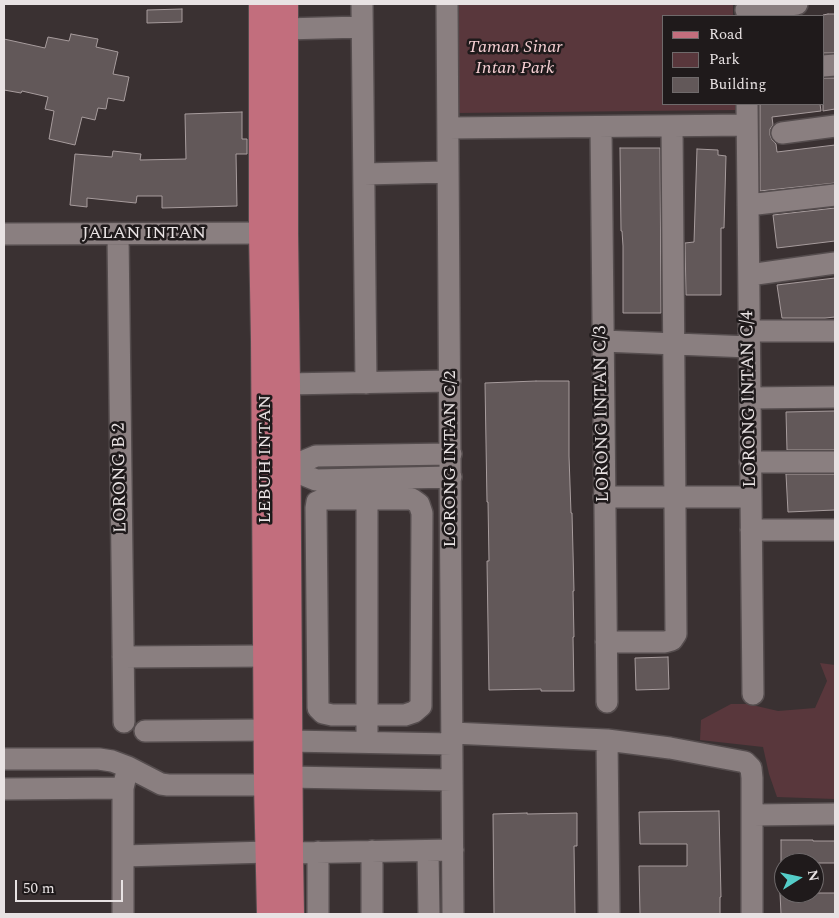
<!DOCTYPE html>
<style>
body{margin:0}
#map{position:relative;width:839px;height:918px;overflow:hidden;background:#3a3132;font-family:Spectral,serif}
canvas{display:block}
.frame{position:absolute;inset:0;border:5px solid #e8e2e3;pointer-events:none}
.legend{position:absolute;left:662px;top:15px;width:162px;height:90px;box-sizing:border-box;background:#1f1a1b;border:1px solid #6f6a6b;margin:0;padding:6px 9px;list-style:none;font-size:15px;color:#e8e2e3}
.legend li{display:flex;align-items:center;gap:10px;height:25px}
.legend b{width:25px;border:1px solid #6f6a6b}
.north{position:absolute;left:774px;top:853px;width:50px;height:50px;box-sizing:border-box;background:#1f1a1b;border:1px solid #6f6a6b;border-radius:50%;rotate:80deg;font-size:14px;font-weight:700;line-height:20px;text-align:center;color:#e8e2e3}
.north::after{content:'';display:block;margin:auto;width:18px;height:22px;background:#54cdc8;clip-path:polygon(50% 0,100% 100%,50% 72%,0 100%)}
.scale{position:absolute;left:15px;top:880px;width:108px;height:22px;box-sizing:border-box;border:2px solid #e8e2e3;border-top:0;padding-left:6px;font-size:15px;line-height:18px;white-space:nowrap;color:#e8e2e3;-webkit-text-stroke:4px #1f1a1b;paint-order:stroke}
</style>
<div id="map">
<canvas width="839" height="918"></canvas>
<div class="frame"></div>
<ul class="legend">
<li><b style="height:6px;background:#c26e7d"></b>Road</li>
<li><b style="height:14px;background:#59373c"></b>Park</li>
<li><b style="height:14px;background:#625859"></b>Building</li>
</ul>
<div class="north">N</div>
<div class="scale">50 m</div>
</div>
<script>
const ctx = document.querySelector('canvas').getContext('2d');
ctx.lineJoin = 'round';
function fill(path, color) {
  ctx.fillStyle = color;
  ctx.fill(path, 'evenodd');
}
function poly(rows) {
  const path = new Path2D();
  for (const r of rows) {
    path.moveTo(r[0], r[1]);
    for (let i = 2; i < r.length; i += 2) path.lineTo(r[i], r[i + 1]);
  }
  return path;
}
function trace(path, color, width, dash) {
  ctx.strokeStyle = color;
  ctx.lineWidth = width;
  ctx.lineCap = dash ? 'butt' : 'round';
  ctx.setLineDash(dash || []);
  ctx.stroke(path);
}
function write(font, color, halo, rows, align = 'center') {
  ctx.font = font + ' Spectral,serif';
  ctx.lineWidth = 5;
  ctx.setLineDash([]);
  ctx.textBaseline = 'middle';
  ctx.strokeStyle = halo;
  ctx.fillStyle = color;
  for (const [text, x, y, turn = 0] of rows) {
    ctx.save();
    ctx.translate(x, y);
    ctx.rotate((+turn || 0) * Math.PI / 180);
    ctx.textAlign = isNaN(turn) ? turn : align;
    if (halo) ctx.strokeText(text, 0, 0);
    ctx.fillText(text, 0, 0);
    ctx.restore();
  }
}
fill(poly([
 [456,4,733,4,733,16,663,16,663,104,736,104,736,110,456,113],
 [820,663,835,665,835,799,777,797,769,774,763,747,700,740,701,720,731,704,748,704,778,711,815,708,827,681]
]), '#59373c');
const building = poly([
 [182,9,182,22,147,23,147,10,182,9],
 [828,14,835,14,835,53,823,53,823,15,828,14],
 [71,34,98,39,96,47,118,52,113,74,129,77,124,101,108,98,106,109,98,108,95,120,82,117,75,145,49,139,54,111,45,109,48,97,22,91,21,93,4,90,4,39,45,48,48,37,69,41,71,34],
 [823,78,835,78,835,109,823,111,823,78],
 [760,104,820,104,821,111,772,117,773,125,770,129,770,135,772,140,776,144,777,152,835,145,835,183,760,191,760,104],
 [242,112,242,139,247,139,247,154,236,154,237,206,162,208,162,196,137,196,136,203,87,198,87,207,70,205,75,154,112,157,113,151,141,154,140,160,186,159,185,114,242,112],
 [620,148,660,148,661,313,623,313,623,246,622,231,621,231,620,148],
 [697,149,718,150,718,155,726,156,724,228,721,228,721,295,686,295,685,243,694,242,697,149],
 [835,208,835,241,777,248,773,215,835,208],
 [835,278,835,317,825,318,782,318,777,285,835,278],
 [536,381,569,381,569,456,571,513,572,513,574,591,573,591,574,637,573,637,574,691,541,691,541,689,489,690,487,561,489,561,488,502,487,502,485,383,536,381],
 [835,411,835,450,787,450,786,412,835,411],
 [786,474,835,474,835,510,788,512,786,474],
 [668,657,669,689,636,690,635,658,668,657],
 [719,811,721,897,720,897,720,914,640,914,639,866,687,866,687,844,640,844,639,812,719,811],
 [527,813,527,814,577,813,577,846,574,846,575,914,494,914,493,814,527,813],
 [781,840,813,840,813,841,835,841,835,863,781,863,781,840],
 [780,893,835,893,835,914,781,914,780,893]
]);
fill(building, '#625859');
trace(building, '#a79c9d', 1);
const minor = poly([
 [362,4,366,383],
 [447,4,453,914],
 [746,10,797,4],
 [284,29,362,27],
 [823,66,835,65],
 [747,104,753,694],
 [601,127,607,702],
 [448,128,747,125],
 [782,133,835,126],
 [364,174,448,172],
 [748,205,835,195],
 [4,234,278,233],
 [118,234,124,722],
 [749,275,835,263],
 [749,331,835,331],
 [603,341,749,347],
 [286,384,450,381],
 [750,398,835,397],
 [750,462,835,462],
 [273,468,287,468,316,456,451,454],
 [287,468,316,480,451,477],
 [604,497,751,497],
 [324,499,412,499,419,504,422,513,421,706,414,712,405,715,332,715,323,713,318,708,316,508,317,502,324,499],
 [751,530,835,530],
 [606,642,665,642,672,640,676,634,672,126],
 [123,657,267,656],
 [145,731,268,730],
 [452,733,607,740,670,748,745,762,751,768,752,778,752,914],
 [607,740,609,914],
 [288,741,452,744],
 [367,742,367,479],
 [4,759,99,759,112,761,128,767,161,784,168,785,268,785],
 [288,777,452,780],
 [4,789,123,788],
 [753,815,835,814],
 [372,851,372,914],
 [428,851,429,914],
 [318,852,318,914],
 [289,853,453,850],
 [123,856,269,852],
 [123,914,123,788,128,767]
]);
const major = poly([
 [263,4,263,233,265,340,268,785,271,914],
 [284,4,284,233,286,384,289,853,290,914]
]);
trace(minor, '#554d4e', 24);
trace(major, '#554d4e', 30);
trace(minor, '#8a7f80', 21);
trace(major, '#c26e7d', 28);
write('italic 18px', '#f6cfd3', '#1f1a1b', [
 ["Taman Sinar",515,48],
 ["Intan Park",515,69]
]);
write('18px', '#e8e2e3', '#1f1a1b', [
 ["JALAN INTAN",144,234],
 ["LORONG INTAN C/4",750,399,-91],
 ["LORONG INTAN C/3",603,414,-91],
 ["LEBUH INTAN",266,459,-90],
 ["LORONG INTAN C/2",451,459,-90],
 ["LORONG B 2",121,478,-91]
]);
</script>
